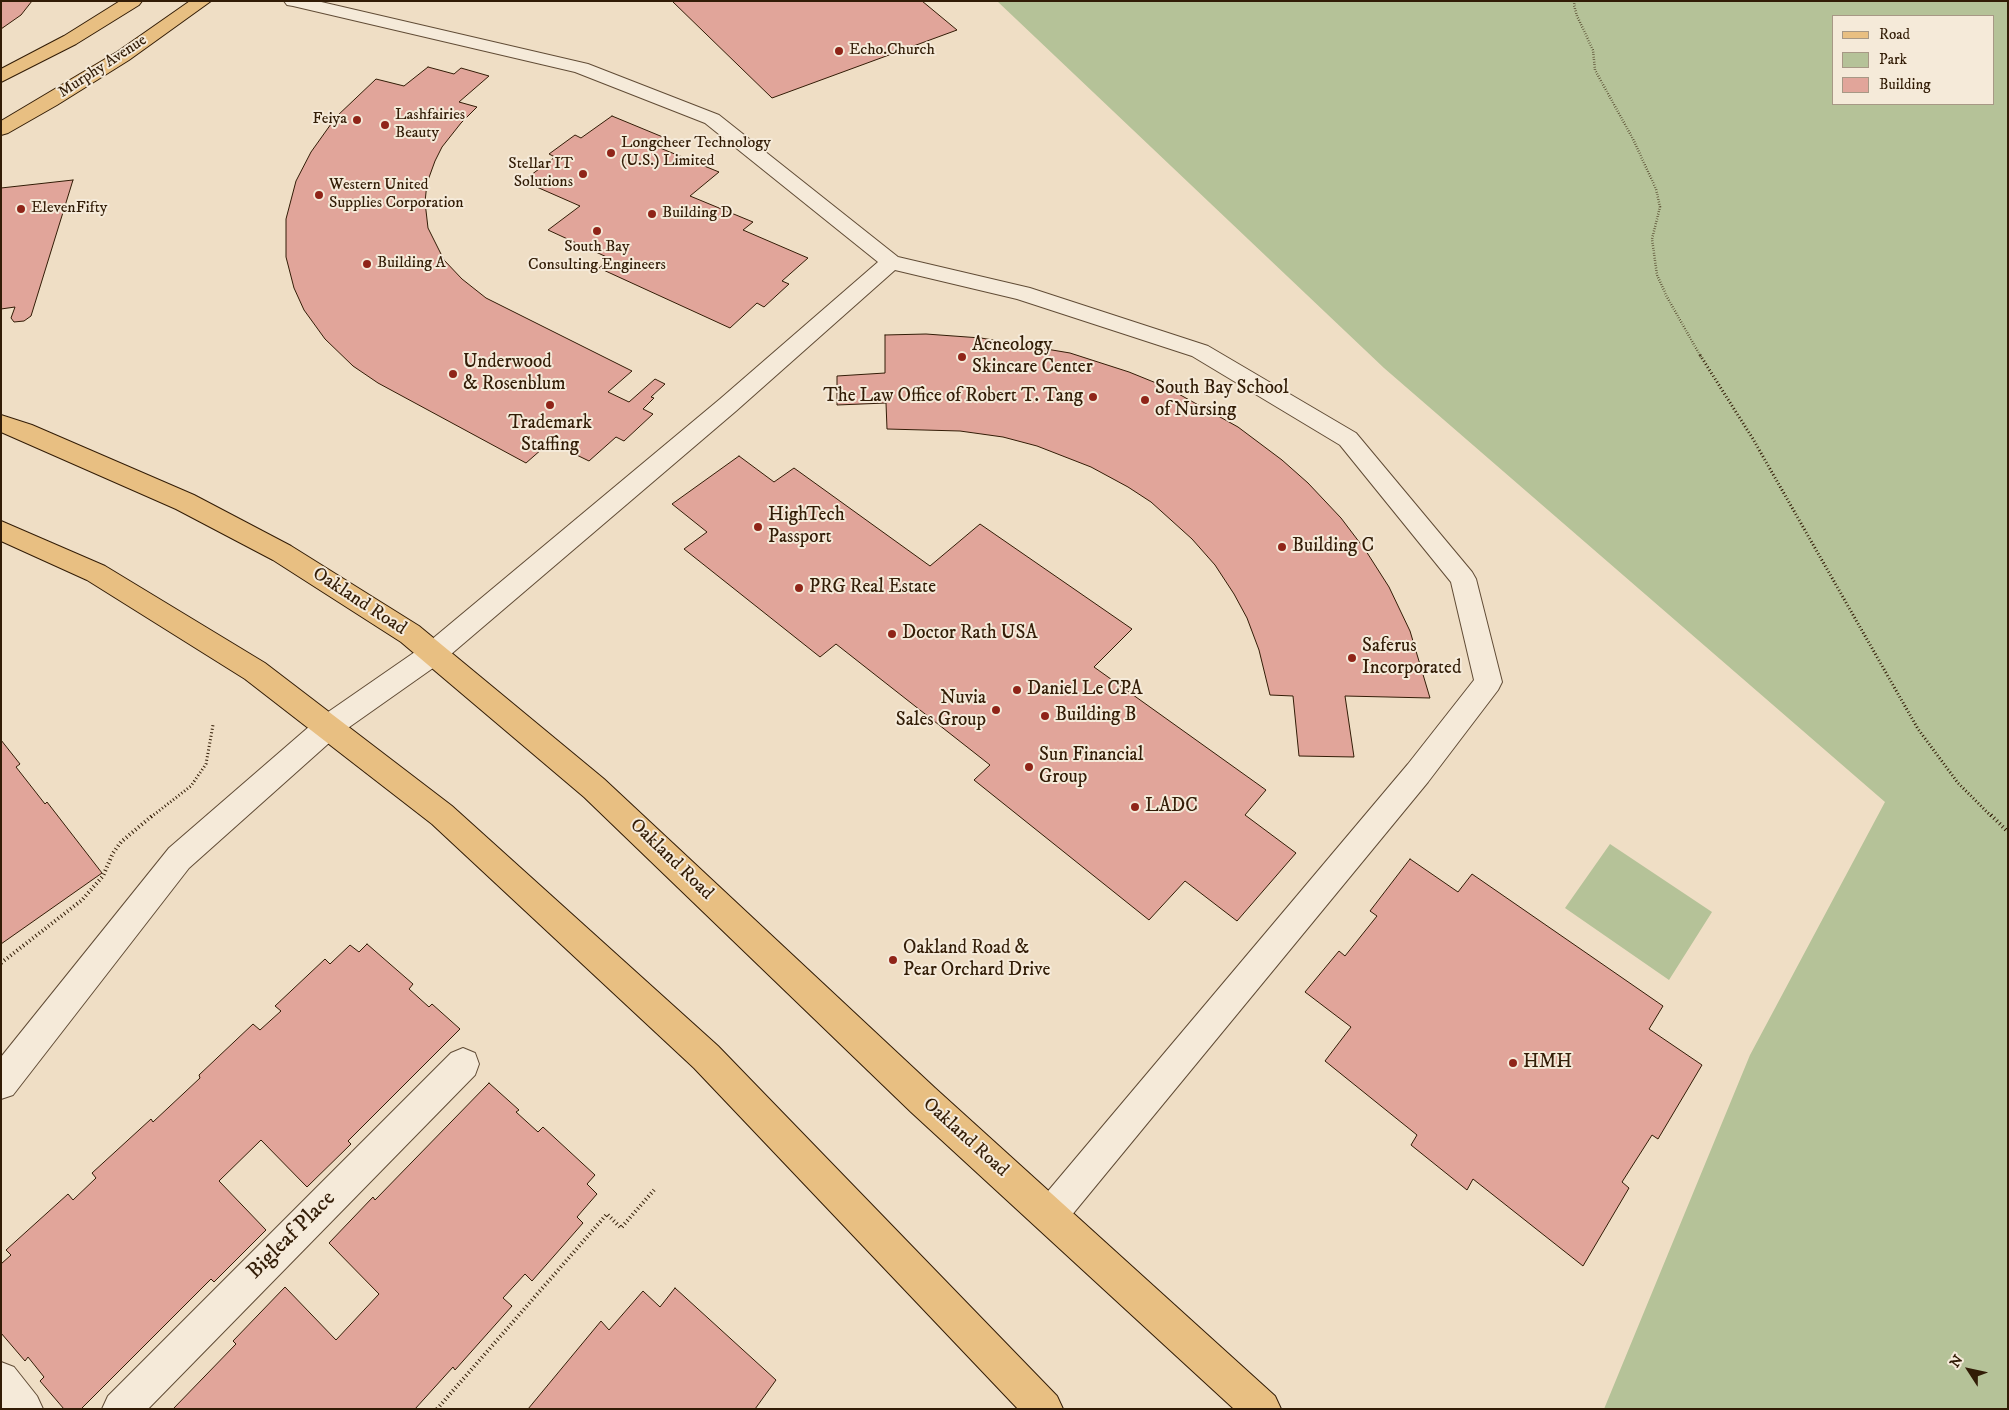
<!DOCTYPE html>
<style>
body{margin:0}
#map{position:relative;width:2009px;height:1410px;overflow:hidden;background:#efdec5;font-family:"IM FELL DW Pica",serif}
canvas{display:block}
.frame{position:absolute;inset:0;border:2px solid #321c06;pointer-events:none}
.legend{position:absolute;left:1832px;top:15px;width:162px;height:90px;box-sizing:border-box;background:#f5ead9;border:1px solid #a79885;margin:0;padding:6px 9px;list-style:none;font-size:15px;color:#321c06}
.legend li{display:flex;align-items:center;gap:10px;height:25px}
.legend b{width:25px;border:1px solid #a79885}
.north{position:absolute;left:1944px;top:1345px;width:50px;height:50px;-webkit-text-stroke:4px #f5ead9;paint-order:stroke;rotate:305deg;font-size:14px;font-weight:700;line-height:20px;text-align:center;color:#321c06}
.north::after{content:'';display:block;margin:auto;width:18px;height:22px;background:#321c06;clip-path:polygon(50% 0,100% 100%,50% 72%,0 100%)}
</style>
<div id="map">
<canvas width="2009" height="1410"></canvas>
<div class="frame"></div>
<ul class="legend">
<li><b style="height:6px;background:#e8bf82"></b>Road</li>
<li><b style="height:14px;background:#b5c298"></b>Park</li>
<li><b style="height:14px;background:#e1a59a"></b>Building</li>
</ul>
<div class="north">N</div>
</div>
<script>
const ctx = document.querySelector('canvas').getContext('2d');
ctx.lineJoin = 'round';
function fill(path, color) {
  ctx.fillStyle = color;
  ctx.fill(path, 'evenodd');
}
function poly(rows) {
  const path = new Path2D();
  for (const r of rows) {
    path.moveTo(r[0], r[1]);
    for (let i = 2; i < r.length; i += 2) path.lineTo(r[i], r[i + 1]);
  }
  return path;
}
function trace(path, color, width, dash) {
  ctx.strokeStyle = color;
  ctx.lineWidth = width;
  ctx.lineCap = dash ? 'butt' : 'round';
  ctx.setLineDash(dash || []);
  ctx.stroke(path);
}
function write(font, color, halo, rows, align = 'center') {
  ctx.font = font + ' "IM FELL DW Pica",serif';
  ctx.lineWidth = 4;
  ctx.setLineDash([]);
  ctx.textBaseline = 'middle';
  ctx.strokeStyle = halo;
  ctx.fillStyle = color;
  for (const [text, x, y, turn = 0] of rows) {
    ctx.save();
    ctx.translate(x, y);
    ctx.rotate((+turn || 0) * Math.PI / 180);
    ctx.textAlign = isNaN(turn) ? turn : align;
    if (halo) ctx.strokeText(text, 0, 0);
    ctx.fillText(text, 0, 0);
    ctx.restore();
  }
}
fill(poly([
 [997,1,2008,1,2008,1409,1604,1409,1750,1055,1885,802,1384,368],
 [1833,16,1993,16,1993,104,1833,104],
 [1610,844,1712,912,1669,980,1565,908]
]), '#b5c298');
const building = poly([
 [1,1,32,1,21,15,1,29,1,1],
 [672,1,922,1,957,30,772,98,672,1],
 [428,67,454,74,461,68,489,76,459,102,477,107,461,123,442,147,435,161,427,183,425,202,428,228,444,260,462,279,486,298,632,371,608,392,629,402,655,379,665,384,651,397,654,398,643,409,653,414,624,441,616,437,589,461,550,442,526,463,378,383,353,366,325,339,304,310,294,288,286,257,286,219,296,181,311,152,336,117,376,79,404,86,428,67],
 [612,116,670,140,660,148,719,172,690,196,753,222,743,230,808,258,782,281,789,284,764,307,757,303,730,328,599,268,611,259,548,230,580,206,523,181,555,157,549,154,575,135,581,138,612,116],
 [73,180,31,316,24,321,14,322,11,318,15,307,1,309,1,188,73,180],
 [885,335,926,334,981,338,1070,353,1129,372,1166,387,1238,427,1282,460,1308,483,1341,518,1366,551,1389,587,1410,631,1430,698,1345,696,1354,757,1299,756,1293,696,1270,695,1259,650,1247,618,1234,594,1215,565,1192,539,1151,502,1128,487,1091,467,1037,446,1003,437,960,431,887,429,886,403,837,405,837,376,885,373,885,335],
 [739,456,774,482,794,468,930,566,980,524,1132,629,1094,667,1266,790,1245,815,1296,853,1237,921,1185,881,1149,920,974,780,990,765,836,644,820,657,684,549,707,532,672,504,739,456],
 [1,740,20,764,16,767,45,804,47,802,102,873,1,944,1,740],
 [1410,859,1458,892,1472,874,1663,1006,1649,1029,1702,1065,1658,1139,1652,1135,1622,1182,1629,1188,1583,1266,1473,1179,1467,1190,1411,1145,1417,1135,1325,1061,1351,1027,1305,992,1339,951,1345,956,1377,916,1370,911,1410,859],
 [367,944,413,984,409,989,429,1007,432,1004,460,1029,348,1141,351,1144,307,1187,261,1140,219,1181,266,1230,214,1282,211,1279,81,1409,64,1409,40,1381,44,1377,28,1357,25,1361,1,1333,1,1264,11,1255,6,1250,68,1194,73,1200,96,1178,92,1173,151,1119,153,1122,200,1078,199,1075,253,1024,260,1030,281,1011,275,1006,325,959,330,964,350,945,359,952,367,944],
 [489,1083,519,1110,516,1112,538,1132,543,1127,595,1175,587,1184,597,1194,577,1217,583,1223,532,1281,525,1274,503,1298,512,1306,455,1370,453,1367,415,1409,173,1409,236,1344,233,1341,285,1287,336,1340,379,1294,329,1243,373,1197,375,1200,489,1083],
 [675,1288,776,1380,755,1409,528,1409,601,1321,609,1330,643,1291,660,1307,675,1288]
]);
fill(building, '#e1a59a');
trace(building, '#321c06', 1);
const minor = poly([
 [284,1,317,1,588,64,719,115,898,257,1030,288,1208,346,1356,433,1472,572,1476,579,1502,682,1498,690,1428,782,1062,1227,1050,1232,1038,1227,1033,1215,1038,1203,1408,764,1474,680,1451,582,1340,445,1192,356,1017,299,895,270,736,411,443,661,338,735,189,868,13,1095,1,1099,1,1057,169,848,318,719,425,645,720,399,878,262,705,123,575,72,293,6,287,5,284,1],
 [463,1048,475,1053,479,1064,475,1075,148,1409,102,1409,108,1396,451,1053,463,1048],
 [1,1362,14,1367,37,1396,43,1409,1,1409,1,1362]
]);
const major = poly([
 [120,1,142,1,139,5,76,44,1,82,1,69,64,36,120,1],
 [190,1,211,1,129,60,57,105,8,133,1,135,1,121,117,52,190,1],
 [1,415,32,425,194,495,291,546,419,626,604,779,935,1088,1275,1396,1281,1409,1234,1409,911,1112,584,797,401,642,273,560,176,509,1,432,1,415],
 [1,521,105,566,265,663,452,806,718,1046,1057,1396,1063,1409,1018,1409,694,1068,432,824,245,679,87,580,1,541,1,521]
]);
trace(minor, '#614c36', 2);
trace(major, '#321c06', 2);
trace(poly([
 [1575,1,1574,5,1577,16,1593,50,1595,70,1633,139,1656,189,1660,207,1652,239,1657,275,1667,297,1701,357]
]), '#321c06', 2.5, [0.5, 2]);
trace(poly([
 [1700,355,1753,439,1918,729,1958,783,1992,817],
 [151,817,191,786,206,764,213,725]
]), '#321c06', 3, [1, 2.5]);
trace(poly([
 [1991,815,2008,832],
 [1,963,82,900,103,876,113,853,121,842,153,815],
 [437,1409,607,1214,621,1228,654,1190]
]), '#321c06', 4, [1, 3]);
fill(minor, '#f5ead9');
fill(major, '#e8bf82');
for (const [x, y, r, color] of [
 [839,51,5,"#8f2418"],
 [357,120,5,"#8f2418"],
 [385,125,5,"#8f2418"],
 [611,153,5,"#8f2418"],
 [583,174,5,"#8f2418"],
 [319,195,5,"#8f2418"],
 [21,209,5,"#8f2418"],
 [652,214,5,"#8f2418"],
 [597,231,5,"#8f2418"],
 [367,264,5,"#8f2418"],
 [962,357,5,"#8f2418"],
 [453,374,5,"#8f2418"],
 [1093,397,5,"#8f2418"],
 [1145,400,5,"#8f2418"],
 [550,405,5,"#8f2418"],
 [758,527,5,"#8f2418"],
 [1282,547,5,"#8f2418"],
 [799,588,5,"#8f2418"],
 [892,634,5,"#8f2418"],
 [1352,658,5,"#8f2418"],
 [1017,690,5,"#8f2418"],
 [996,710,5,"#8f2418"],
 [1045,716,5,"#8f2418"],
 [1029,767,5,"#8f2418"],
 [1135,807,5,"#8f2418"],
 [893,960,5,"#8f2418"],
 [1513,1063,5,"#8f2418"]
]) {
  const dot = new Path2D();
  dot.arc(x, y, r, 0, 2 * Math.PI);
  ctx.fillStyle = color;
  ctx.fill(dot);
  trace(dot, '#f5ead9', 2);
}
write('16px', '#321c06', '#f5ead9', [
 ["Echo.Church",849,51],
 ["Lashfairies",395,116],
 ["Beauty",395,134],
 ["Feiya",347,120,"right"],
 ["Longcheer Technology",621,144],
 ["(U.S.) Limited",621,162],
 ["Stellar IT",573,165,"right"],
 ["Solutions",573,183,"right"],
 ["Western United",329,186],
 ["Supplies Corporation",329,204],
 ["ElevenFifty",31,209],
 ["Building D",662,214],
 ["South Bay",597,248,"center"],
 ["Consulting Engineers",597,266,"center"],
 ["Building A",377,264]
], 'left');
write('16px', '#321c06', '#f5ead9', [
 ["Murphy Avenue",103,67,-33]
]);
write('19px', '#321c06', '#f5ead9', [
 ["Acneology",972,346],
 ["Skincare Center",972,368],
 ["Underwood",463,363],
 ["& Rosenblum",463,385],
 ["South Bay School",1155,389],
 ["of Nursing",1155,411],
 ["The Law Office of Robert T. Tang",1083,397,"right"],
 ["Trademark",550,424,"center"],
 ["Staffing",550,446,"center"],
 ["HighTech",768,516],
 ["Passport",768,538],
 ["Building C",1292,547],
 ["PRG Real Estate",809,588],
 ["Doctor Rath USA",902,634],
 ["Saferus",1362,647],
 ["Incorporated",1362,669],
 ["Daniel Le CPA",1027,690],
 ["Nuvia",986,699,"right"],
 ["Sales Group",986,721,"right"],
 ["Building B",1055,716],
 ["Sun Financial",1039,756],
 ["Group",1039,778],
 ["LADC",1145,807],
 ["Oakland Road &",903,949],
 ["Pear Orchard Drive",903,971],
 ["HMH",1523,1063]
], 'left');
write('19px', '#321c06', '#f5ead9', [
 ["Oakland Road",359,602,33],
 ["Oakland Road",671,860,44],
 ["Oakland Road",965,1138,42]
]);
write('22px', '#321c06', '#f5ead9', [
 ["Bigleaf Place",292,1236,-45]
]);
</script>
